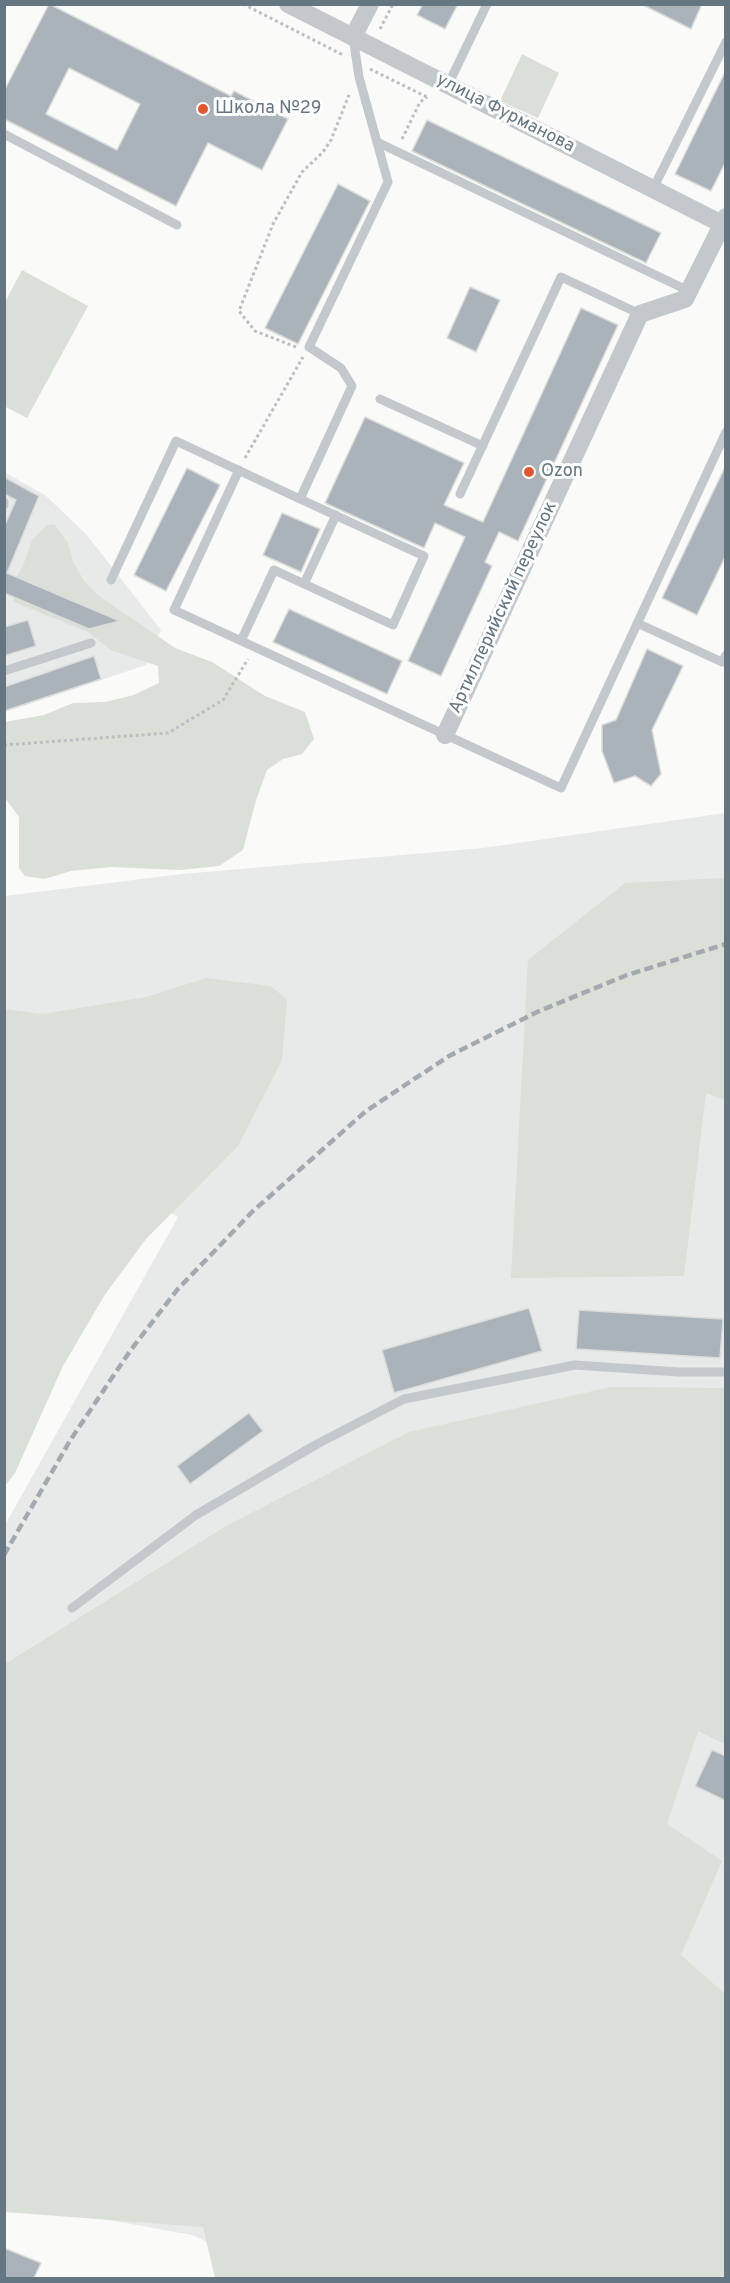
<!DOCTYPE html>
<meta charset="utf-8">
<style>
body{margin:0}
#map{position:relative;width:730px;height:2283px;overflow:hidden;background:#fafaf8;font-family:Overpass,sans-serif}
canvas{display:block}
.frame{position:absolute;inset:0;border:6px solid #657683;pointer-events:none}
</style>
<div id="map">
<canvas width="730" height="2283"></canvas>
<div class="frame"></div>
</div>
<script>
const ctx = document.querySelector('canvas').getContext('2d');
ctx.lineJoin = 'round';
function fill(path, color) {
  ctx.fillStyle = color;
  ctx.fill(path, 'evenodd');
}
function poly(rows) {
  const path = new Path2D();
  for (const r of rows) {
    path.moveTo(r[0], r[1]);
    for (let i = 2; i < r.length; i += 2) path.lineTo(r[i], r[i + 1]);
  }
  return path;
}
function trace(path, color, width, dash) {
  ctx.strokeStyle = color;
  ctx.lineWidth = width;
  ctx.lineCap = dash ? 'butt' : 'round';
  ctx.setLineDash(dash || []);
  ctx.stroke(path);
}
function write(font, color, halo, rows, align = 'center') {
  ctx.font = font + ' Overpass,sans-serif';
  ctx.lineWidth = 6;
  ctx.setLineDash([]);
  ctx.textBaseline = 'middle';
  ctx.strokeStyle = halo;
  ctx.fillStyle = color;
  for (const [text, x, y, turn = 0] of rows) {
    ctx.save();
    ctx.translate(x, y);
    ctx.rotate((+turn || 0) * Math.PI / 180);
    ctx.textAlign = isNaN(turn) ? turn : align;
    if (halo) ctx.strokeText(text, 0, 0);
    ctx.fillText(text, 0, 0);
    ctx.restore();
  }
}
fill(poly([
 [4,472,45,495,86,534,161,630,146,665,5,712],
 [725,813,725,2278,480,2278,247,2260,192,2235,15,2203,5,2206,5,1525,178,1217,5,1120,5,896,182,874,483,848]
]), '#e8e9e9');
fill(poly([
 [522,54,559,73,538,118,500,101],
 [22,270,88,306,27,418,4,406,5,302],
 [54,524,68,543,73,562,84,581,99,596,175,648,212,662,265,696,305,712,314,739,302,754,283,759,267,770,256,800,243,850,219,866,180,870,112,867,71,871,44,879,25,876,19,868,19,817,5,798,5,722,44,715,73,703,105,702,134,695,159,683,158,666,111,650,88,632,14,602,13,583,23,566,32,540,46,526],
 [725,878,725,1100,706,1093,684,1276,511,1278,528,960,625,883],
 [206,978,270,986,287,999,282,1060,238,1146,146,1239,104,1296,63,1366,15,1473,5,1486,5,1009,42,1014,146,997],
 [611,1387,725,1388,725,1744,698,1731,667,1824,722,1861,681,1955,725,1994,725,2278,215,2278,203,2227,5,2212,5,1664,226,1526,409,1432]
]), '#dadfd7');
const building = poly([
 [49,4,231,96,234,91,288,119,262,170,208,143,176,206,4,119,4,91,49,4],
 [69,68,140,104,117,150,46,114,69,68],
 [423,4,458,4,445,29,417,15,423,4],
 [641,4,702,4,691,29,641,4],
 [726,70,726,161,711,191,675,174,726,70],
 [427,120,661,233,646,263,412,151,427,120],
 [338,184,370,201,298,344,265,328,338,184],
 [470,287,500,300,476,352,447,338,470,287],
 [581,308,618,325,518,541,499,532,485,562,492,566,441,676,408,661,465,537,435,523,424,548,325,503,365,417,464,463,444,505,483,522,581,308],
 [726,465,726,555,697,615,662,598,726,465],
 [187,468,220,485,166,591,134,575,187,468],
 [4,477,39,496,7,573,120,621,89,629,4,593,4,527,16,500,4,494,4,477],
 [282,513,320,529,301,572,263,555,282,513],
 [289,609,402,661,387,694,273,642,289,609],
 [28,620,36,646,4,656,4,627,28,620],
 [647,649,683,666,652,730,661,774,651,786,635,776,614,783,602,751,602,725,616,720,647,649],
 [94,656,101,679,4,711,4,687,94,656],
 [529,1308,542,1351,394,1393,382,1350,529,1308],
 [579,1310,723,1319,720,1358,576,1349,579,1310],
 [249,1413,263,1431,190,1484,177,1466,249,1413],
 [712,1750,726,1756,726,1801,695,1786,712,1750],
 [4,2248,41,2263,34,2278,4,2278,4,2248]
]);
fill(building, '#aab3b9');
trace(building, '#dcdcda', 1.5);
trace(poly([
 [243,4,343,55],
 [380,29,393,4],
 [370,69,429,98],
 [402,139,420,102,427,97],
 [296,347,255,331,239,311,273,224,302,172,323,152,331,140,349,95],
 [245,458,303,357],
 [4,745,168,733,223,700,248,659]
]), '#bbbfc2', 3, [3, 3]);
trace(poly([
 [448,85,487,4],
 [4,134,177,225],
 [377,142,689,291],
 [653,189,726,42],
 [380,399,483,446],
 [239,470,174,610,561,788,726,432],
 [460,494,561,277,640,314],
 [4,502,4,505],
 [111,580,176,441,300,499,352,386,341,368,309,347,388,182,359,77,353,37],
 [304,584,336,515],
 [637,623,722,662,726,655],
 [241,641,274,570,393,625,424,556,300,499],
 [4,671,91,643],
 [72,1608,196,1515,317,1444,404,1399,575,1365,679,1372,726,1372]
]), '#c3c8cc', 9);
trace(poly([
 [288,4,722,224],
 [353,37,370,4],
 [445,735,640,314,685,299,726,217]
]), '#c3c8cc', 18);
trace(poly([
 [4,1555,71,1439,130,1351,177,1290,252,1212,366,1111,449,1056,537,1012,627,975,726,944]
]), '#a2aab0', 4.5, [9, 4.5]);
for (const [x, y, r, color] of [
 [203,109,6,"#e4572e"],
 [529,472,6,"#e4572e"]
]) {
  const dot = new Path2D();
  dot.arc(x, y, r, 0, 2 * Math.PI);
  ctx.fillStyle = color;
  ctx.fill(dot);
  trace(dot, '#fff', 2);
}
write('18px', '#657683', '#fff', [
 ["Школа №29",215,109],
 ["Ozon",541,472]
], 'left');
write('18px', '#657683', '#fff', [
 ["улица Фурманова",505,114,27],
 ["Артиллерийский переулок",504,608,-65]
]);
</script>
